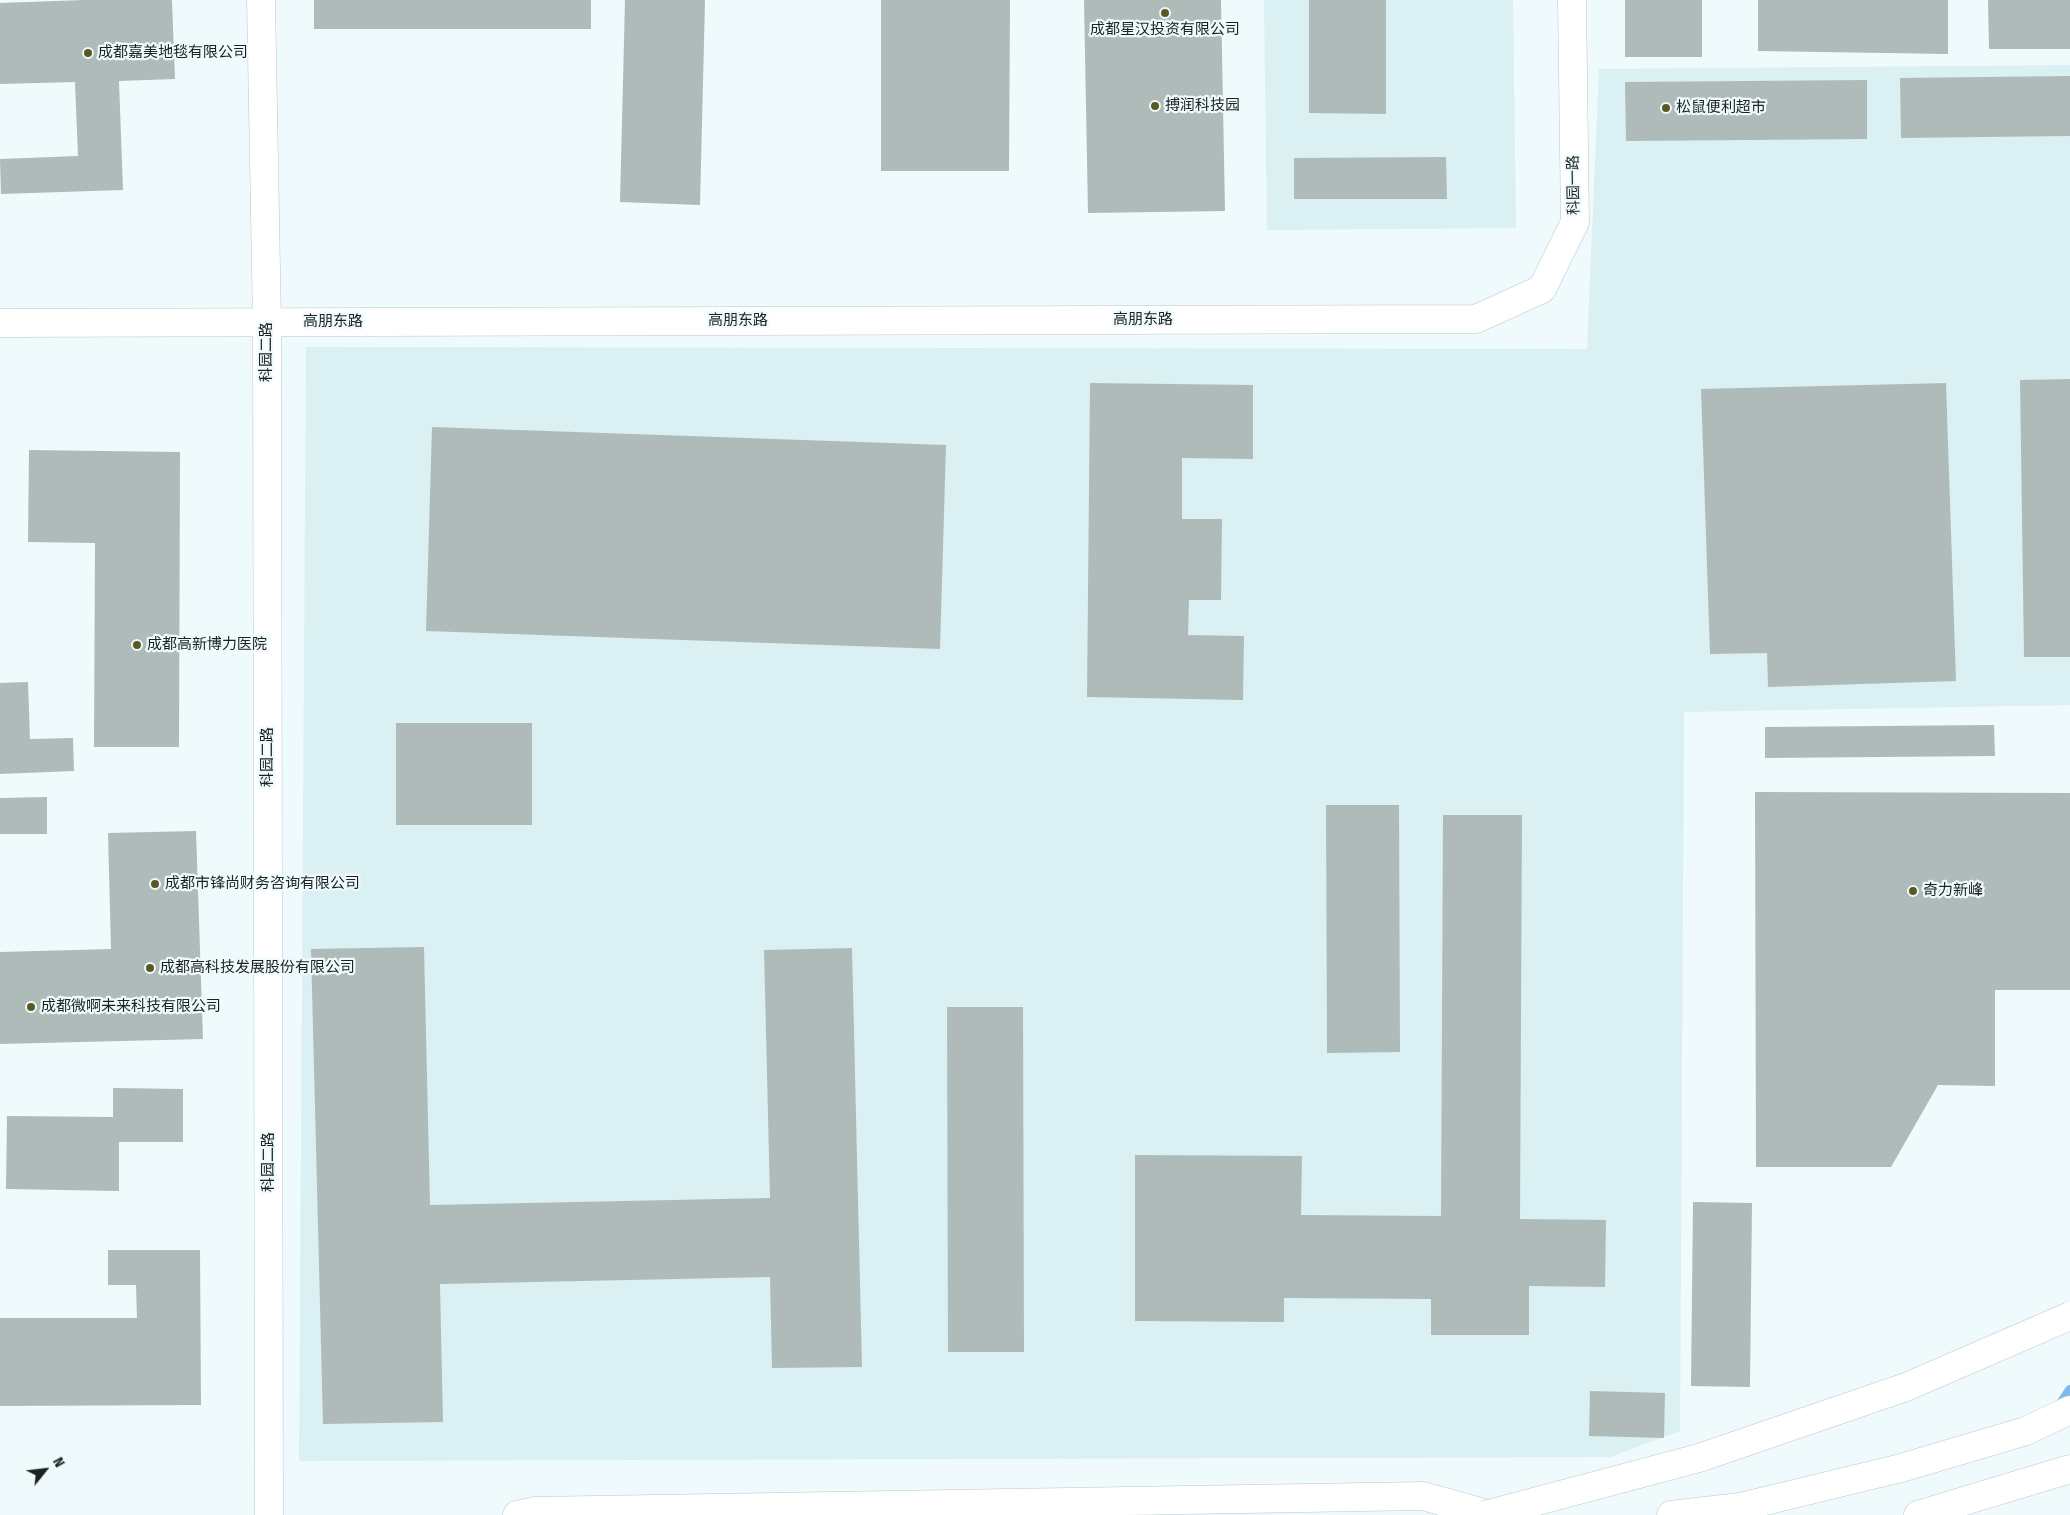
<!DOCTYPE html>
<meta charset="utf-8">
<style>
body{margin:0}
#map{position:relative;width:2070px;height:1515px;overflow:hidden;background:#eefafc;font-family:"Fira Sans Condensed",sans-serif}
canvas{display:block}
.north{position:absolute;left:20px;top:1445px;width:50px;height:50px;-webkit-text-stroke:4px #eefafc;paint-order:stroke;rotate:61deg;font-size:14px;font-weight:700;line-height:20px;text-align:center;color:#1d2122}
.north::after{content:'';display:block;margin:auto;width:18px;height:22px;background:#1d2122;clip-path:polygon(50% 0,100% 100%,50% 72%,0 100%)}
</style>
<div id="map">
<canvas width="2070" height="1515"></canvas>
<div class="north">N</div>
</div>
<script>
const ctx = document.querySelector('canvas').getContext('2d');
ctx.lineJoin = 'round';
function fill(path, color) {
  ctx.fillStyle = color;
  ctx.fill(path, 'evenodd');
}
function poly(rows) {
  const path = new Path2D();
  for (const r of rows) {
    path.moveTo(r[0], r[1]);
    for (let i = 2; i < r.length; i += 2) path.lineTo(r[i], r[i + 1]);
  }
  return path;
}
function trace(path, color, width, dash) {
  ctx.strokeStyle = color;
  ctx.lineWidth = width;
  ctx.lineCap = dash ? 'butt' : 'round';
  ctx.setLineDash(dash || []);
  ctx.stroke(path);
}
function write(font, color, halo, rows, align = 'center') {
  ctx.font = font + ' "Fira Sans Condensed","Noto Sans SC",sans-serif';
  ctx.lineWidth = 4.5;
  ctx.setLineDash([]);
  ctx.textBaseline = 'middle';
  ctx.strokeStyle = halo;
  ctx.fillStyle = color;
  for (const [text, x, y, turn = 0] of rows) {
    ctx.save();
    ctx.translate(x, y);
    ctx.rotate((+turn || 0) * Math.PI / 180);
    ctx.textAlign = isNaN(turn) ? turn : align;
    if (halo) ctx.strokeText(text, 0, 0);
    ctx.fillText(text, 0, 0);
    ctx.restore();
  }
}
fill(poly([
 [1264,0,1513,0,1516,228,1267,230],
 [2070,65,2070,705,1684,712,1680,1431,1610,1457,299,1461,306,347,1587,349,1599,69]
]), '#daf0f3');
trace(poly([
 [2058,1408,2070,1390]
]), '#7ebaef', 10);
fill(poly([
 [84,0,172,0,175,79,119,81,123,190,1,194,0,159,78,156,75,82,0,84,0,3],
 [314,0,591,0,591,29,314,29],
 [625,0,705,0,700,205,620,202],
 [881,0,1010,0,1009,171,881,171],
 [1084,0,1221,0,1225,211,1088,213],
 [1309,0,1386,0,1386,114,1309,113],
 [1625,0,1702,0,1702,57,1625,57],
 [1758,0,1948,0,1948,54,1758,51],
 [1988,0,2070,0,2070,49,1989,49],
 [2070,76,2070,136,1901,138,1900,78],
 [1867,80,1867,139,1626,141,1625,82],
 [1446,157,1447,199,1294,199,1294,158],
 [2070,379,2070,657,2024,657,2020,380],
 [1090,383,1253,385,1253,459,1182,458,1182,519,1222,519,1221,600,1189,600,1188,635,1244,636,1243,700,1087,697],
 [1946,383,1956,681,1768,687,1767,653,1710,654,1701,389],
 [432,427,946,445,940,649,426,631],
 [29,450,180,452,179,747,94,747,95,543,28,542],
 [28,682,30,739,73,738,74,771,0,774,0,683],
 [396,723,532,723,532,825,396,825],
 [1994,725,1995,756,1765,758,1765,727],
 [1755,792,2070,793,2070,990,1995,990,1995,1086,1938,1085,1891,1167,1756,1167],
 [47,797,47,834,0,834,0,798],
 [1326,805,1399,805,1400,1052,1327,1053],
 [1443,815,1522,815,1520,1219,1606,1220,1605,1287,1529,1286,1529,1335,1431,1335,1431,1299,1284,1298,1284,1322,1135,1321,1135,1155,1302,1156,1301,1215,1441,1216],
 [196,831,203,1039,0,1044,0,952,111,949,108,833],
 [424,947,430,1205,770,1198,764,950,852,948,862,1367,772,1368,770,1277,440,1284,443,1422,323,1424,311,949],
 [947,1007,1023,1007,1024,1352,948,1352],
 [113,1088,183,1089,183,1142,119,1142,119,1191,6,1189,7,1116,113,1117],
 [1693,1202,1752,1203,1750,1387,1691,1386],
 [108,1250,200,1250,201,1405,0,1406,0,1318,137,1318,136,1285,108,1285],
 [1590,1391,1665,1393,1664,1438,1589,1436]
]), '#afbbb9');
const minor = poly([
 [261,0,267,323,269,1515]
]);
const tertiary = poly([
 [0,323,1476,319,1542,289,1575,222,1572,0],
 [517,1515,535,1511,1423,1496,1491,1515],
 [1918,1515,2070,1469]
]);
const trunk = poly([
 [1671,1515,1740,1507,1901,1468,2026,1431,2070,1410]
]);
trace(minor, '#bcc7c9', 29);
trace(tertiary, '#bcc7c9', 29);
trace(trunk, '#bcc7c9', 29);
trace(minor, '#fff', 28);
trace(tertiary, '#fff', 28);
trace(trunk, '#fff', 28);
const trunkBridge = poly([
 [1485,1515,1699,1458,1906,1387,2070,1316]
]);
trace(trunkBridge, '#bcc7c9', 29, []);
trace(trunkBridge, '#fff', 28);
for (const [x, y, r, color] of [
 [1165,13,5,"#595926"],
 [88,53,5,"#595926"],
 [1155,106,5,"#595926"],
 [1666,108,5,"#595926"],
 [137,645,5,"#595926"],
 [155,884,5,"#595926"],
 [1913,891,5,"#595926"],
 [150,968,5,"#595926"],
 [31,1007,5,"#595926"]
]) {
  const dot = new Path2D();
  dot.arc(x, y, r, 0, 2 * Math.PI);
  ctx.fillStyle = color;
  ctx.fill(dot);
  trace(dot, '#eefafc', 2);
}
write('15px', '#1d2122', '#eefafc', [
 ["成都星汉投资有限公司",1165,30,"center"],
 ["成都嘉美地毯有限公司",98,53],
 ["搏润科技园",1165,106],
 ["松鼠便利超市",1676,108],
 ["成都高新博力医院",147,645],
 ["成都市锋尚财务咨询有限公司",165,884],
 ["奇力新峰",1923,891],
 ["成都高科技发展股份有限公司",160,968],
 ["成都微啊未来科技有限公司",41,1007]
], 'left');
write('15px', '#1d2122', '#eefafc', [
 ["科园一路",1574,185,-91],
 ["高朋东路",1143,320],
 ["高朋东路",738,321],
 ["高朋东路",333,322],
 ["科园二路",267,352,-90],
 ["科园二路",268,757,-90],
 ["科园二路",269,1162,-90]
]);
</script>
